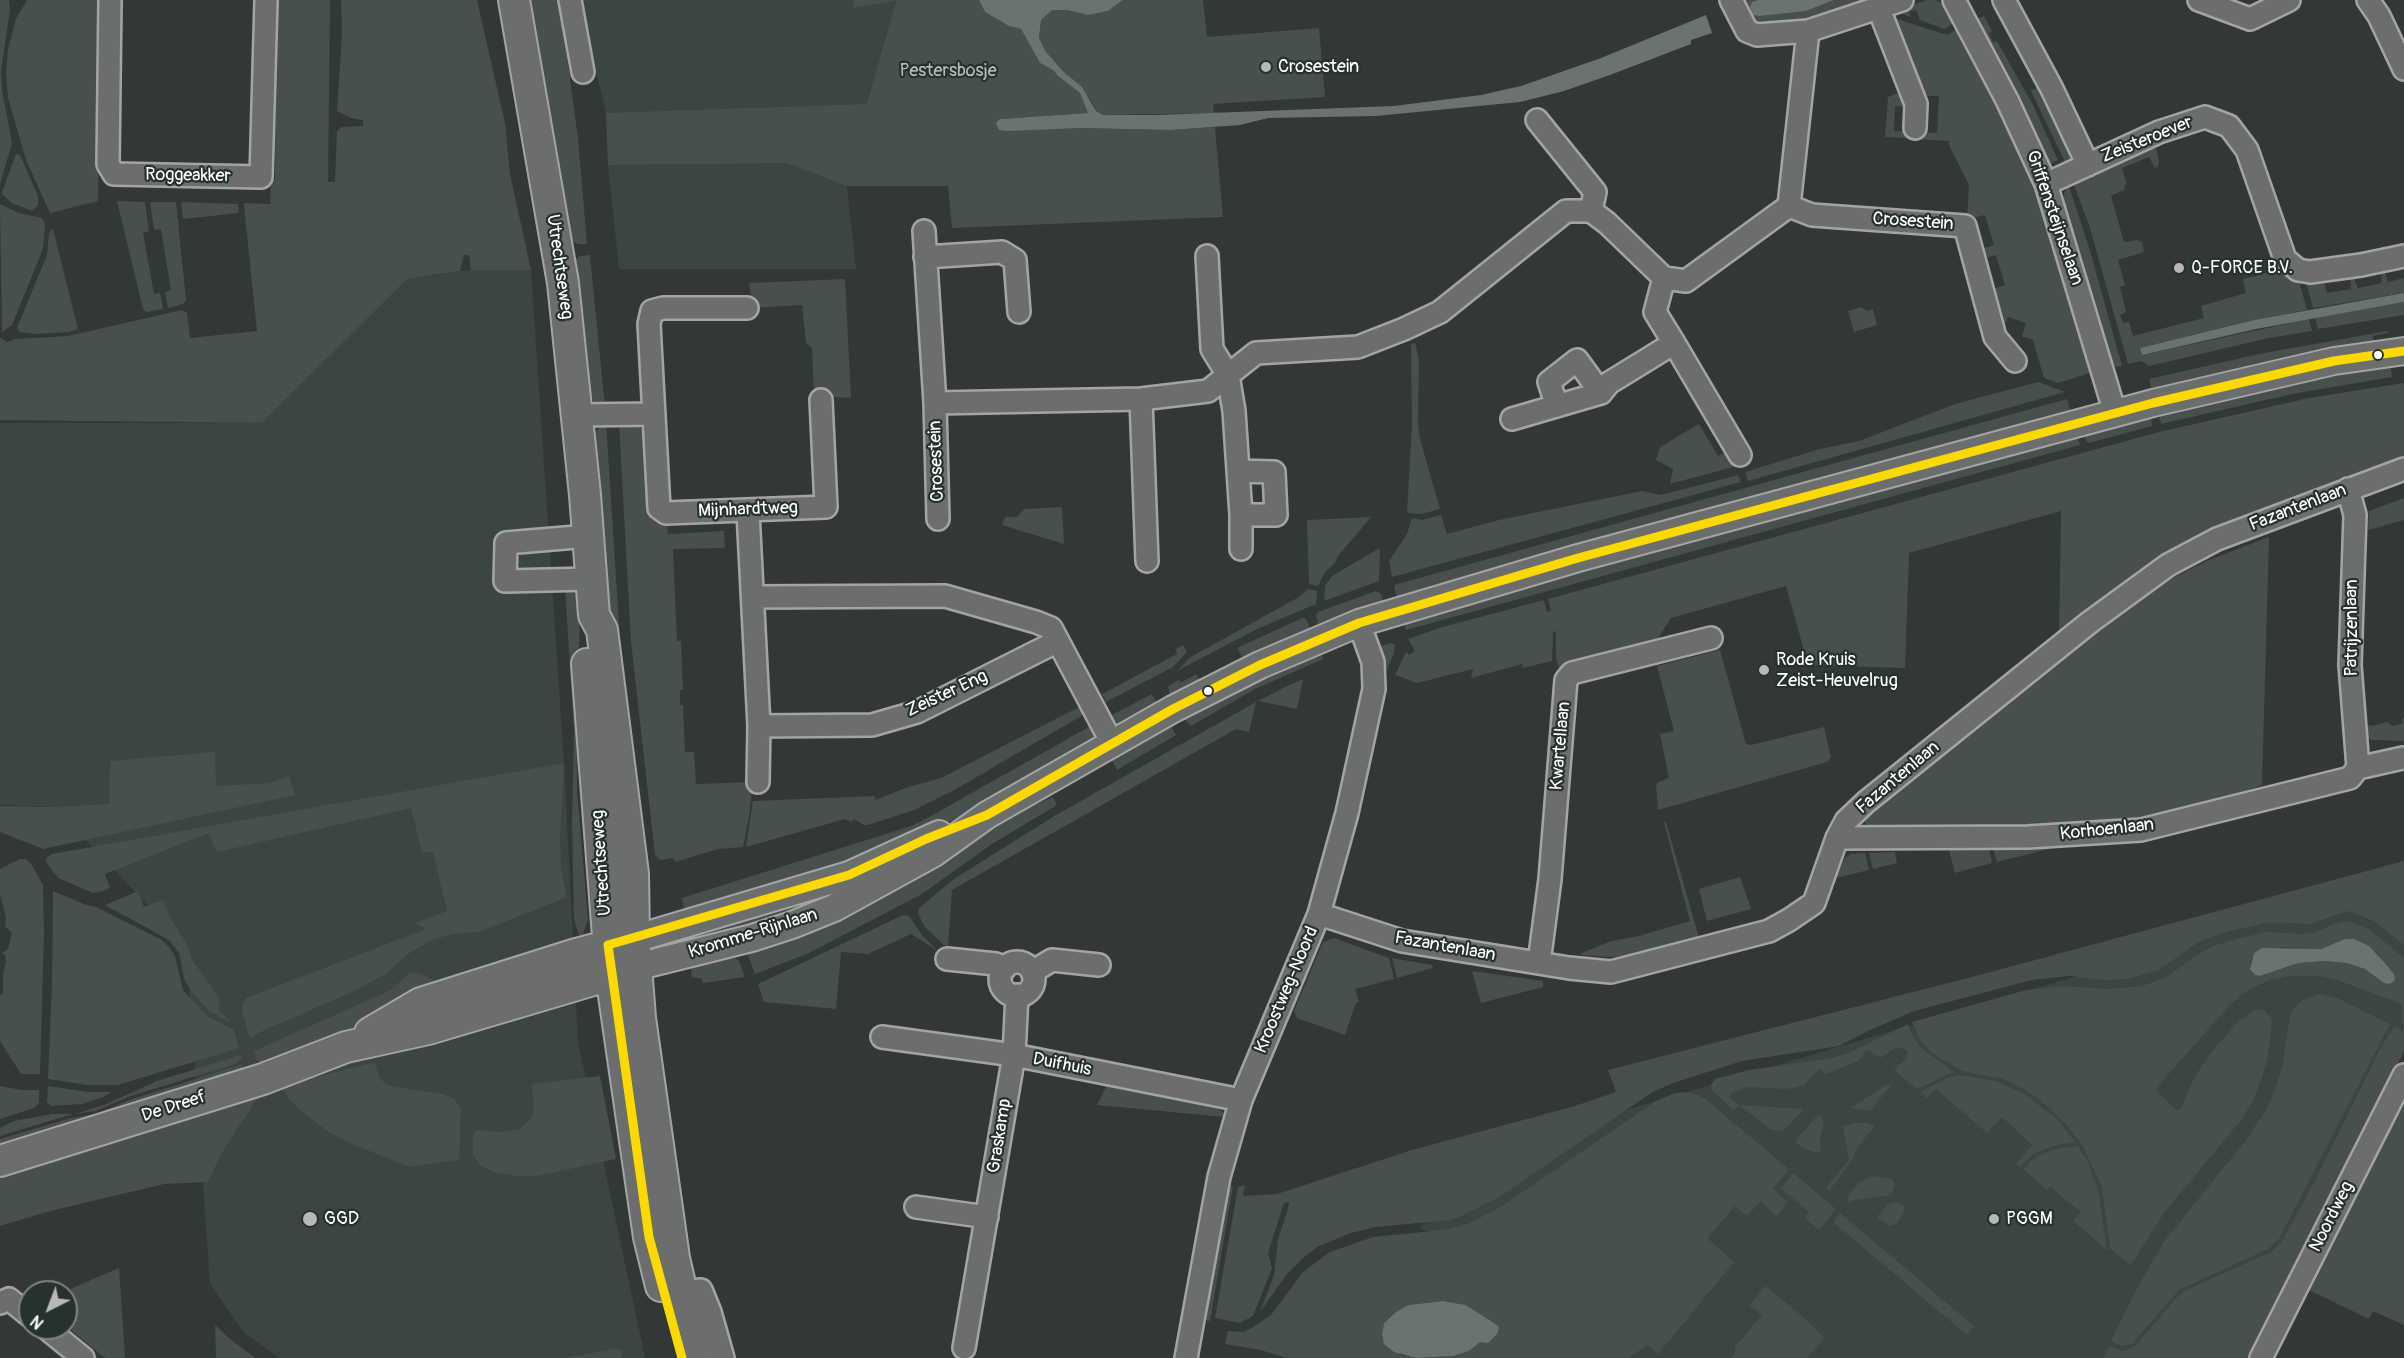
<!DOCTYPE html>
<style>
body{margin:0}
#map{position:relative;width:2404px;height:1358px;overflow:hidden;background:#323835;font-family:Pangolin,sans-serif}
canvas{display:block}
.north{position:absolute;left:18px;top:1280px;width:60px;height:60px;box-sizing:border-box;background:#26332d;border:2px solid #7d8581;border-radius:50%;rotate:222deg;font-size:16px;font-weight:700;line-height:24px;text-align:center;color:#fff}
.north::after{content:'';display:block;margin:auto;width:21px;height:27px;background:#b7b9b8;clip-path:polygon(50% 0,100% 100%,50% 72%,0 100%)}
</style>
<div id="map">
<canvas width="2404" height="1358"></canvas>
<div class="north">N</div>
</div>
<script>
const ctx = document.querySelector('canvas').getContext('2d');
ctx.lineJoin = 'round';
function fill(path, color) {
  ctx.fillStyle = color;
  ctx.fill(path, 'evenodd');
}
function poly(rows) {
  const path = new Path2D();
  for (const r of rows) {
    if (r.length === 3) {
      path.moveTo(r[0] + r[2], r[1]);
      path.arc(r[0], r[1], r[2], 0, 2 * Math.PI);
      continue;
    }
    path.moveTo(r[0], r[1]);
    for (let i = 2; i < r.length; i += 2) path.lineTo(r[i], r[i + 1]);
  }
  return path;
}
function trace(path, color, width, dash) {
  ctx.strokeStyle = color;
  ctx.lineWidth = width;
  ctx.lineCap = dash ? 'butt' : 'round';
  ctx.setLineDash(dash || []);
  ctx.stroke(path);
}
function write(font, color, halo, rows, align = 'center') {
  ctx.font = font + ' Pangolin,sans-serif';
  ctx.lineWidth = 4.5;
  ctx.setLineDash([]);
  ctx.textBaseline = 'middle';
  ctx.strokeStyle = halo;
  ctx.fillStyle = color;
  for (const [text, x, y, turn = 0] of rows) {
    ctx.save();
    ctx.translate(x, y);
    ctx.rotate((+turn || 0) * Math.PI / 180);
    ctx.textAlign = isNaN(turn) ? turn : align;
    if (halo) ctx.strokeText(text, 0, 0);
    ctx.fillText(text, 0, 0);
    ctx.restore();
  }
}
fill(poly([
 [579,0,896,0,847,186,856,269,619,269,608,165,606,113],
 [471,270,531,270,564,763,578,1041,645,1358,280,1358,244,1333,210,1284,186,946,55,807,0,805,0,423,262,423,407,279],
 [2356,893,2404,910,2404,1022,2235,1358,1554,1358,1562,1334,1420,1227,1542,1135]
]), '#3b4640');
fill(poly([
 [0,0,9,0,10,10,1,71,2,90,12,143,0,184],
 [27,0,102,0,98,201,50,213,26,160,8,98,6,72,8,49,16,19],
 [276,0,330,0,328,182,335,182,337,131,342,127,363,126,363,120,351,118,337,111,342,34,341,0,477,0,505,123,510,174,531,270,471,270,469,255,464,255,460,271,407,279,262,423,0,420,0,338,7,342,16,339,68,336,182,310,187,313,190,338,257,331,244,206,244,203,270,204,271,180,275,179],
 [527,0,559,0,560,5,578,138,587,244,578,244,568,238],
 [854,0,979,0,985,12,1009,26,1021,29,1040,63,1053,70,1058,76,1080,93,1086,106,1088,113,1000,119,999,130,1081,128,1171,130,1215,127,1223,217,952,228,948,186,847,186,787,163,608,165,606,113,867,104,896,1,853,8],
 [1123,0,1203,0,1207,37,1319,28,1325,97,1213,104,1214,113,1103,115,1096,111,1091,100,1046,52,1039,38,1041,19,1051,10,1067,10,1088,15,1108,11],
 [1743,0,1758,0,1753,2,1806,11,1834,0,1879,0,1816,23,1763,26,1750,21],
 [1927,0,1936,0,1942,4,1954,23,1944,29,1920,20,1916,10,1909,12,1911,17,1894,11],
 [1984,16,1992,31,1989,33,1993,42,1997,41,2033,105,2058,160,2050,164,2047,160,1974,20],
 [1897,19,1947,35,1957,29,2002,112,2040,193,2090,360,2090,373,2058,383,2044,378,2033,340,2022,336,2026,323,2008,317,2003,330,1992,289,2005,285,1996,255,1977,260,1974,251,1994,245,1985,215,1967,219,1969,185,1949,145,1949,141,1915,139,1915,132,1937,133,1939,96,1916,96,1890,21],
 [2041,86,2077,156,2065,162,2030,89,2032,90],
 [1903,91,1909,107,1895,106,1894,131,1907,132,1907,138,1885,137,1888,97],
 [2151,146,2156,149,2159,161,2158,167,2155,168,2149,157,2122,168,2126,182,2124,190,2111,196,2124,242,2137,240,2142,242,2144,252,2118,260,2125,285,2120,287,2126,312,2120,315,2123,323,2129,322,2133,336,2204,318,2201,306,2246,293,2243,279,2283,269,2299,281,2307,310,2254,320,2140,348,2142,355,2309,319,2312,331,2269,338,2149,366,2141,361,2128,364,2090,228,2073,182],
 [16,154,20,155,38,196,38,205,32,211,12,203,3,195,2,192],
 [2069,186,2091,254,2122,366,2116,367,2107,355,2082,257,2064,201,2064,193],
 [117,201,145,202,149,231,143,233,154,294,160,293,163,309,146,312,143,309],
 [150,202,176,202,186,300,183,304,168,308,165,292,171,290,161,229,154,230],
 [181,202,238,204,239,213,183,219],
 [0,204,19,213,42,218,45,223,43,249,12,325,2,332],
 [53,229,78,329,69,332,36,334,20,332,17,328,47,255,49,233],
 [589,255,590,256,605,407,587,397,574,261,580,256],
 [2384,270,2388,282,2404,278,2404,293,2313,308,2306,282,2324,281,2327,293,2351,289,2350,279,2353,276,2358,288,2382,283,2381,272],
 [845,279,851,398,814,396,812,348,806,343,802,305,753,308,749,283],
 [2404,302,2404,315,2318,329,2315,318],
 [1861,307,1867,311,1873,309,1877,325,1854,332,1848,311],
 [2387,331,2388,333,2373,336,2374,347,2152,390,2149,379,2259,354],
 [1415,343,1419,360,1418,424,1420,439,1440,509,1422,514,1407,513,1412,425,1411,344],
 [2370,365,2371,370,2391,367,2392,377,2292,394,2161,424,2158,413],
 [2038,382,2065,392,1748,481,1745,472,1820,449,1859,441,1955,404],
 [2404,383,2404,465,2281,511,2059,639,2061,511,1909,553,1905,668,1808,665,1786,586,1671,618,1655,643,1560,671,1556,659,1556,631,1553,632,1552,661,1523,668,1522,664,1471,678,1473,669,1417,683,1395,675,1406,652,1409,655,1415,651,1408,639,1439,628,1544,600,1547,612,1551,611,1548,599,2159,432,2309,398],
 [2067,399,2070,409,2061,416,1397,599,1394,585],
 [2151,415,2152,426,2089,443,2086,441,2084,433],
 [606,422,621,655,647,888,614,699,591,436],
 [619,423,637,424,645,433,667,518,668,534,724,531,725,548,673,549,677,641,681,641,683,690,680,690,680,705,683,705,685,752,694,752,696,784,753,782,749,816,743,847,718,849,675,862,673,858,660,860,655,855,631,642],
 [1699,424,1718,456,1728,450,1735,458,1737,466,1670,484,1673,469,1656,460,1660,447],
 [2077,435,2080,445,1406,630,1404,624,1433,616,1454,606,1501,591],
 [1738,475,1741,482,1392,577,1389,561,1407,534,1412,518,1422,520,1441,515,1447,534,1499,520,1642,491,1661,495],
 [2404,498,2404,520,2368,530,2369,511],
 [1062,507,1064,544,1002,525,1005,517,1017,517,1024,509],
 [1371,517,1338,556,1334,564,1325,572,1318,586,1309,584,1307,520],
 [2269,537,2262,785,2208,806,2140,822,2031,829,1867,827,1865,822,1866,813,2110,618,2153,588,2209,560],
 [1378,549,1380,550,1379,581,1324,601,1325,586,1332,576],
 [565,587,577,593,580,602,577,790,588,920,583,934,579,935,574,919,572,822,574,732],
 [1308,589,1317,591,1316,604,1257,629,1177,671,1189,658,1299,597],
 [1376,591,1381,594,1384,603,1318,625,1316,615,1318,612],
 [1302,618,1306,619,1310,628,1284,639,1245,662,1237,648],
 [1392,643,1395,645,1394,653,1384,676,1381,646],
 [1183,645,1187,652,1173,667,1106,702,1102,694,1177,654,1176,649],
 [1720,650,1746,744,1751,745,1824,727,1831,758,1827,762,1658,810,1656,786,1658,782,1669,778,1660,734,1674,731,1657,666],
 [1320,651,1323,659,1255,689,1191,726,1182,716],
 [1196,674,1200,682,1170,695,1168,686,1179,680,1180,683],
 [1303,679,1297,709,1258,701,1283,688],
 [1152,694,1157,703,1126,724,1118,726,1111,721,1108,717],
 [1256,702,1249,732,1236,729,952,890,948,946,944,945,925,927,918,914,919,908,954,879,1056,815],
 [1079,707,1083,715,956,789,914,810,868,825,864,825,854,819,851,822,845,819,746,847,753,801,874,796,876,800,908,787,941,778],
 [2404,718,2404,741,2372,740,2365,737,2363,724,2373,726,2387,722,2393,726,2403,723,2402,719],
 [1169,723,1176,735,1117,770,1110,757],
 [1094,724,1097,736,1095,741,1003,796,933,830,850,861,684,909,682,898,908,827,922,821],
 [215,752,216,786,270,783,289,776,295,795,43,849,0,832,0,806,55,807,109,804,110,761],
 [564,763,560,836,561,870,567,897,479,932,454,934,433,939,408,954,387,973,357,990,256,1034,250,1039,242,1012,242,1007,246,998,426,929,414,923,447,911,433,852,422,853,411,808,217,852,209,833,105,874,110,888,100,892,93,893,58,878,46,862,47,857,52,854],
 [1053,797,1057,805,992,844,922,894,807,954,755,974,747,952,992,824],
 [1666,822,1699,938,1634,956,1608,957,1582,955,1581,953,1612,941,1639,936,1690,921,1664,823],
 [2052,846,2053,848,1997,862,1993,849],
 [1989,848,1992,863,1955,873,1949,850],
 [1895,852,1897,863,1873,869,1869,853],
 [1865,853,1869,870,1835,878,1844,859,1851,854],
 [20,859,26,859,32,865,43,885,44,933,40,1074,21,1074,0,1041,0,996,3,992,3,974,6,962,5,955,2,953,8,949,12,933,5,926,6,917,0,895,0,869],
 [2404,861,2404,945,2374,921,2348,911,2310,924,2270,922,2226,932,2200,941,2159,970,2128,979,2106,980,2069,976,2032,980,1914,1011,1868,1031,1839,1046,1742,1061,1673,1083,1651,1093,1498,1198,1461,1216,1451,1220,1375,1227,1351,1233,1317,1247,1303,1258,1287,1274,1260,1312,1274,1275,1278,1239,1288,1209,1289,1202,1287,1202,1284,1203,1268,1253,1272,1268,1253,1316,1240,1323,1215,1318,1238,1187,1245,1185,1243,1196,1277,1194,1412,1150,1575,1106,1616,1092,1608,1070,1968,978],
 [1740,877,1751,909,1707,921,1699,889],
 [841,884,842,890,787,923,689,947,688,937,807,901],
 [53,891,86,905,96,907,162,940,169,947,175,956,183,990,207,1016,234,1030,239,1048,118,1085,87,1085,48,1079,52,983],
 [138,891,144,907,163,900,171,920,186,942,192,960,219,997,219,1010,231,1023,210,1012,191,991,184,979,179,953,169,940,105,905],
 [903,915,909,916,922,935,938,951,911,934,868,954,841,952,836,1009,764,1002,758,984],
 [2347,921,2369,929,2404,958,2404,1051,2253,1358,2104,1358,2109,1346,2123,1351,2135,1346,2179,1295,2186,1290,2271,1252,2281,1243,2316,1179,2380,1049,2394,1026,2403,1030,2402,1004,2337,980,2318,976,2289,976,2273,979,2258,985,2241,995,2228,1007,2156,1088,2157,1092,2177,1110,2181,1109,2194,1078,2212,1051,2240,1020,2256,1009,2264,1010,2272,1019,2268,1056,2262,1078,2253,1101,2241,1120,2164,1213,2131,1265,2110,1249,2102,1187,2082,1145,2066,1124,2038,1098,2015,1084,2003,1079,1962,1071,1932,1053,1921,1042,1912,1022,2026,990,2062,986,2108,989,2142,986,2167,977,2196,955,2213,946,2240,938,2268,932,2299,934,2315,933,2333,924],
 [2345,939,2376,952,2394,974,2384,983,2365,969,2347,963,2326,961,2298,963,2260,976,2255,975,2250,963,2254,953,2283,947,2321,949],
 [1334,938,1389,958,1394,979,1355,989,1359,1002,1356,1003,1345,1035,1297,1018,1294,1011,1323,942],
 [561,940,562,943,267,1067,257,1060,254,1051,389,991,409,974,417,973,425,975,437,983,434,991],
 [732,956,739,961,745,977,703,983,702,979,692,977,690,961],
 [1392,958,1432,965,1433,968,1397,978],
 [1472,971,1543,981,1543,987,1481,1003],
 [2319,994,2337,998,2390,1024,2279,1239,2268,1249,2179,1290,2132,1344,2122,1346,2111,1341,2136,1290,2163,1243,2246,1140,2269,1105,2282,1068,2290,1016,2293,1010,2302,1000],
 [1908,1024,1911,1033,1920,1047,1954,1072,1917,1089,1894,1070,1907,1058,1908,1052,1905,1049,1897,1047,1880,1058,1868,1049,1858,1061,1826,1074,1819,1069,1804,1085,1787,1089,1748,1087,1731,1093,1730,1098,1739,1105,1804,1109,1785,1129,1778,1131,1770,1129,1739,1105,1734,1110,1711,1090,1711,1085,1715,1079,1749,1070,1833,1058,1848,1053],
 [241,1055,242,1058,235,1064,131,1096,95,1111,75,1114,104,1105,157,1081],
 [375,1062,379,1078,389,1086,443,1094,454,1099,461,1109,459,1160,409,1167,352,1144,327,1131,300,1110,288,1098,282,1086],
 [243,1064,243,1071,0,1149,0,1139,71,1118,96,1114,129,1100],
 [1959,1075,1996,1081,2023,1093,2057,1119,2075,1142,2060,1144,2045,1149,2033,1154,2020,1167,2016,1164,2032,1145,2002,1117,1987,1133,1936,1089,1927,1098,1920,1092,1949,1077],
 [600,1076,616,1159,537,1176,518,1176,497,1173,481,1166,473,1155,473,1136,476,1130,503,1132,520,1129,530,1119,534,1113,532,1084],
 [1108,1083,1217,1108,1224,1113,1224,1117,1097,1105],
 [1893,1083,1870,1111,1851,1108,1886,1085],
 [0,1086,22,1090,39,1090,39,1103,34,1108,0,1119],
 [48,1086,88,1092,112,1092,103,1097,82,1104,51,1106,47,1102],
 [262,1091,221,1154,208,1182,164,1184,50,1211,0,1226,0,1169],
 [1683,1092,1695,1094,1704,1098,1789,1169,1773,1189,1788,1202,1776,1217,1761,1201,1747,1216,1735,1206,1707,1238,1734,1262,1658,1354,1647,1345,1629,1358,1425,1358,1453,1356,1469,1351,1497,1325,1466,1305,1443,1301,1408,1305,1396,1312,1384,1323,1382,1338,1389,1348,1402,1355,1416,1358,1288,1358,1260,1350,1225,1344,1228,1331,1243,1332,1250,1329,1271,1315,1303,1272,1330,1252,1373,1237,1443,1230,1468,1224,1502,1206,1656,1101,1673,1094],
 [2404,1098,2404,1325,2373,1311,2369,1319,2309,1290],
 [52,1114,73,1114,0,1136,0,1128,14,1121],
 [1821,1115,1824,1125,1820,1138,1821,1151,1818,1153,1804,1149,1796,1143,1796,1140,1815,1118],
 [1853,1123,1868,1123,1875,1126,1859,1145,1853,1159,1829,1191,1826,1188,1849,1160,1843,1126],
 [2078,1146,2087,1160,2098,1189,2107,1250,2073,1221,2081,1212,2050,1187,2047,1190,2023,1169,2032,1160,2042,1154,2055,1149],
 [1793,1173,1836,1209,1819,1230,1805,1218,1809,1212,1781,1188],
 [1870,1176,1889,1178,1894,1181,1895,1186,1891,1195,1854,1200,1850,1203,1847,1198,1848,1195,1859,1183],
 [1233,1186,1210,1321,1205,1320,1202,1316,1223,1192,1228,1187],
 [1895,1202,1904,1206,1904,1213,1896,1224,1888,1226,1877,1217,1888,1204],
 [1840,1213,1974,1326,1967,1335,1833,1222],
 [119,1268,125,1358,105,1358,66,1326,66,1292,63,1292],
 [1766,1286,1803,1317,1824,1338,1807,1358,1732,1358,1735,1354,1735,1347,1762,1315,1749,1305],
 [215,1325,229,1338,255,1358,216,1358],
 [614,1349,620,1349,622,1358,565,1358]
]), '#47504b');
fill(poly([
 [979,0,1123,0,1108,11,1088,15,1067,10,1052,10,1041,20,1039,38,1046,52,1065,73,1082,87,1096,111,1103,115,1157,115,1394,106,1481,95,1521,86,1601,58,1706,15,1712,33,1691,40,1691,44,1610,75,1564,91,1520,102,1376,116,1268,118,1240,125,1171,130,1081,128,1007,131,999,130,996,123,1000,119,1088,113,1080,93,1058,76,1053,70,1040,63,1021,29,1009,26,985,12],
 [1758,0,1834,0,1806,11,1759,16,1753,15,1750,7,1752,2],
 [2404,293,2404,302,2256,329,2142,355,2140,348,2254,320],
 [2345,939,2354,939,2369,946,2384,962,2394,974,2395,980,2390,984,2384,983,2365,969,2347,963,2326,961,2298,963,2260,976,2255,975,2250,969,2254,953,2262,948,2321,949],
 [1443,1301,1466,1305,1497,1325,1499,1327,1497,1334,1488,1343,1480,1342,1469,1351,1453,1356,1416,1358,1394,1352,1384,1344,1382,1335,1384,1323,1396,1312,1408,1305]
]), '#6a736f');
const minor = poly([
 [110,0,108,164,114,174,261,177,266,0],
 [570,0,583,72],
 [1731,0,1747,31,1757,35,1808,31,1902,0],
 [1954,0,2007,100,2046,184,2115,413],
 [2004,0,2052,89,2088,165],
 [2199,0,2250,19,2289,0],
 [2368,0,2379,16,2404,69],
 [1879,9,1916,104,1915,128],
 [1537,120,1595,192,1591,211,1607,223,1664,278,1655,312,1674,343],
 [2046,184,2159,132,2205,117,2229,126,2247,150,2285,259,2298,270,2310,272,2361,265,2404,256],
 [1789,206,1812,215,1965,226,1995,337,2015,361],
 [924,231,935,403,1141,399,1208,391,1256,353,1358,347,1404,329,1440,312,1566,211,1591,211],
 [1207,256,1212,349,1228,375,1234,411,1241,515,1276,515,1274,472,1239,471],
 [925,257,1002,252,1015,260,1019,312],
 [1664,278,1686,281,1789,206,1808,31],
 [747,308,663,308,652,311,649,324,659,508,666,513,826,507,821,400],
 [1141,399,1147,561],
 [935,403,938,519],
 [1557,406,1549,382,1577,360,1601,393],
 [578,415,654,414],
 [1512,419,1601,393,1609,383,1674,343,1740,455],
 [2348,489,2355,515,2350,665,2358,768],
 [748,512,759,726,872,725,917,712,1058,641],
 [1241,515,1241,549],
 [588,536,506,543,505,581,591,579],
 [754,597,945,596,1036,622,1051,628,1112,743],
 [758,782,759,726],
 [1837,838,2028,837,2141,830,2350,778,2358,768,2403,758],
 [1319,914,1402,941,1569,968,1611,972,1769,931,1789,920,1814,903,1837,838,1846,821,1866,802,2090,622,2168,565,2217,539,2404,469],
 [947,959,996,964,1004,969],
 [1017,979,17],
 [1539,963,1550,879,1566,680,1572,673,1711,638],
 [1032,972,1052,960,1099,965],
 [882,1037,1014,1055,1241,1100],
 [916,1207,987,1217],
 [681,1292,701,1290,710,1312,723,1358],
 [0,1303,9,1299,30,1316],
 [46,1328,83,1358],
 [964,1348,1014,1055,1017,995],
 [1186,1358,1219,1177,1241,1100,1319,914,1347,813,1374,689,1373,662,1359,623],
 [2261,1358,2404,1075]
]);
const tertiary = poly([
 [634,939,849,875,939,834],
 [636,967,752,938,792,925,834,908,934,853,987,815,1173,709,1260,665,1359,623,1578,558,2153,403,2334,361,2404,351]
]);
const secondary = poly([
 [514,0,563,283,585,495,594,615,602,630,633,874,634,939,640,1018,674,1258,697,1358],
 [587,664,611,975,649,1237,661,1286],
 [370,1033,421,1003,573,955,625,941],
 [0,1161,263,1079,346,1047,428,1029,630,969]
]);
trace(minor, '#a3a5a4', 26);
trace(tertiary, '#a3a5a4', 30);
trace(secondary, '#a3a5a4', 34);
trace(minor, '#6b6e6d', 21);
trace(tertiary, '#6b6e6d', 26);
trace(secondary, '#6b6e6d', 30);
trace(poly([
 [682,1358,649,1237,608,945,849,875,926,839,987,815,1173,709,1260,665,1359,623,1578,558,2153,403,2334,361,2404,351]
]), '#fcd900', 9);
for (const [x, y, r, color] of [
 [1266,67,6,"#b7b9b8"],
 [2179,268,6,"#b7b9b8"],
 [2378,355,5,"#fff"],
 [1764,670,6,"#b7b9b8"],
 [1208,691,5,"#fff"],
 [310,1219,8,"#b7b9b8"],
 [1994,1219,6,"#b7b9b8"]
]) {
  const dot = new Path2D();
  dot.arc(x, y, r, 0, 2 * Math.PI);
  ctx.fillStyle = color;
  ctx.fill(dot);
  trace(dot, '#26332d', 2);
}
write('18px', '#fff', '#26332d', [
 ["Crosestein",1278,67],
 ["Q-FORCE B.V.",2191,268],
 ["Rode Kruis",1776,660],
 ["Zeist-Heuvelrug",1776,681],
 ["GGD",324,1219],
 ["PGGM",2006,1219]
], 'left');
write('18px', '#b7bbb9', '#26332d', [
 ["Pestersbosje",948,71]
]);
write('18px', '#fff', '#26332d', [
 ["Zeisteroever",2147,140,-22],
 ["Roggeakker",188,176,1],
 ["Griffensteijnselaan",2054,218,71],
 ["Crosestein",1913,222,4],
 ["Utrechtseweg",559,267,82],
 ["Crosestein",937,461,-92],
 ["Fazantenlaan",2298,508,-21],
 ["Mijnhardtweg",748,510,-2],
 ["Patrijzenlaan",2352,628,-90],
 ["Zeister Eng",947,694,-25],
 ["Kwartellaan",1561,746,-85],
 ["Fazantenlaan",1898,778,-40],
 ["Korhoenlaan",2107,830,-6],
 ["Utrechtseweg",602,863,-94],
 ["Kromme-Rijnlaan",753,934,-17],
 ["Fazantenlaan",1445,947,10],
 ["Kroostweg-Noord",1287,990,-67],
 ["Duifhuis",1062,1065,11],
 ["De Dreef",174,1107,-18],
 ["Graskamp",1000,1136,-81],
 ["Noordweg",2332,1217,-63]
]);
</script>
